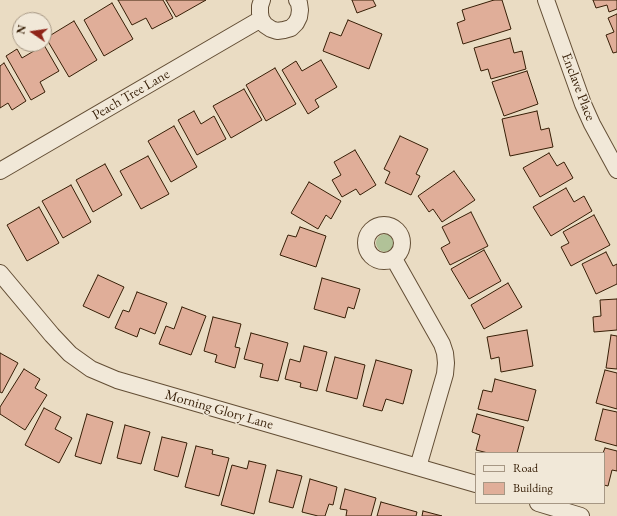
<!DOCTYPE html>
<style>
body{margin:0}
#map{position:relative;width:617px;height:516px;overflow:hidden;background:#eadcc3;font-family:"EB Garamond",serif}
canvas{display:block}
.legend{position:absolute;left:475px;top:452px;width:130px;height:52px;box-sizing:border-box;background:#f1e8d8;border:1px solid #a69784;margin:0;padding:5px 7px;list-style:none;font-size:12px;color:#361e06}
.legend li{display:flex;align-items:center;gap:8px;height:20px}
.legend b{width:20px;border:1px solid #a69784}
.north{position:absolute;left:12px;top:12px;width:40px;height:40px;box-sizing:border-box;background:#f1e8d8;border:1px solid #a69784;border-radius:50%;rotate:283deg;font-size:11px;font-weight:700;line-height:16px;text-align:center;color:#361e06}
.north::after{content:'';display:block;margin:auto;width:14px;height:18px;background:#8f2418;clip-path:polygon(50% 0,100% 100%,50% 72%,0 100%)}
</style>
<div id="map">
<canvas width="617" height="516"></canvas>
<ul class="legend">
<li><b style="height:5px;background:#f1e8d8"></b>Road</li>
<li><b style="height:11px;background:#e0ae99"></b>Building</li>
</ul>
<div class="north">N</div>
</div>
<script>
const ctx = document.querySelector('canvas').getContext('2d');
ctx.lineJoin = 'round';
function fill(path, color) {
  ctx.fillStyle = color;
  ctx.fill(path, 'evenodd');
}
function poly(rows) {
  const path = new Path2D();
  for (const r of rows) {
    if (r.length === 3) {
      path.moveTo(r[0] + r[2], r[1]);
      path.arc(r[0], r[1], r[2], 0, 2 * Math.PI);
      continue;
    }
    path.moveTo(r[0], r[1]);
    for (let i = 2; i < r.length; i += 2) path.lineTo(r[i], r[i + 1]);
  }
  return path;
}
function trace(path, color, width, dash) {
  ctx.strokeStyle = color;
  ctx.lineWidth = width;
  ctx.lineCap = dash ? 'butt' : 'round';
  ctx.setLineDash(dash || []);
  ctx.stroke(path);
}
function write(font, color, halo, rows, align = 'center') {
  ctx.font = font + ' "EB Garamond",serif';
  ctx.lineWidth = 3;
  ctx.setLineDash([]);
  ctx.textBaseline = 'middle';
  ctx.strokeStyle = halo;
  ctx.fillStyle = color;
  for (const [text, x, y, turn = 0] of rows) {
    ctx.save();
    ctx.translate(x, y);
    ctx.rotate((+turn || 0) * Math.PI / 180);
    ctx.textAlign = isNaN(turn) ? turn : align;
    if (halo) ctx.strokeText(text, 0, 0);
    ctx.fillText(text, 0, 0);
    ctx.restore();
  }
}
fill(poly([
 [385,243,9]
]), '#b1c298');
const building = poly([
 [118,0,163,0,173,18,152,29,146,18,132,25,118,0],
 [166,0,206,0,176,17,166,0],
 [352,0,373,0,376,6,357,13,352,0],
 [494,0,502,0,511,29,463,44,457,23,465,20,462,10,494,0],
 [593,0,617,0,617,9,609,12,607,5,596,8,593,0],
 [112,3,133,39,104,56,84,20,112,3],
 [617,14,617,52,613,53,606,35,614,32,608,18,617,14],
 [348,20,382,34,369,69,323,51,330,32,341,36,348,20],
 [74,21,97,60,69,77,46,38,74,21],
 [510,38,514,53,522,51,526,69,491,79,488,69,481,71,474,48,510,38],
 [44,45,59,71,40,82,45,92,31,100,6,56,17,49,22,58,44,45],
 [321,60,337,87,315,100,319,107,308,114,282,70,296,61,302,71,321,60],
 [4,63,26,101,12,110,8,103,0,108,0,66,4,63],
 [275,68,296,104,266,121,246,85,275,68],
 [527,71,538,104,504,116,492,82,527,71],
 [244,89,262,120,231,138,213,106,244,89],
 [194,111,201,124,214,116,226,139,197,155,178,120,194,111],
 [537,111,541,130,549,128,553,147,510,156,502,119,537,111],
 [174,126,197,167,171,182,148,141,174,126],
 [400,136,428,149,416,174,420,176,411,195,385,183,390,172,384,169,400,136],
 [355,150,376,185,360,195,356,189,342,197,332,180,341,175,334,162,355,150],
 [549,153,557,166,564,162,573,178,540,197,523,168,549,153],
 [148,156,169,194,141,209,120,171,148,156],
 [105,164,122,195,93,212,76,180,105,164],
 [454,171,475,200,442,222,433,209,429,212,418,196,454,171],
 [309,182,341,201,331,219,326,215,318,229,291,213,309,182],
 [71,185,91,222,63,238,42,201,71,185],
 [566,188,574,202,584,196,592,211,551,236,533,207,566,188],
 [39,207,59,243,27,261,7,225,39,207],
 [471,212,488,246,450,265,441,248,450,243,442,227,471,212],
 [594,215,610,245,571,266,561,247,569,243,563,232,594,215],
 [300,227,326,236,316,267,280,255,288,235,296,237,300,227],
 [484,250,501,281,469,299,451,269,484,250],
 [606,252,613,266,617,264,617,284,596,294,582,264,606,252],
 [98,275,124,287,109,318,83,306,98,275],
 [322,278,360,289,354,309,348,307,345,318,314,309,322,278],
 [508,283,522,307,484,329,471,305,508,283],
 [137,292,167,303,155,334,140,328,137,337,115,328,123,310,129,312,137,292],
 [617,299,617,330,594,332,593,317,601,316,600,300,617,299],
 [182,307,206,316,191,355,159,344,166,326,174,329,182,307],
 [213,317,241,324,235,347,240,348,235,368,215,362,217,355,204,351,213,317],
 [527,330,533,366,501,372,499,357,491,359,487,337,527,330],
 [251,333,288,343,278,381,260,377,263,364,244,359,251,333],
 [611,335,617,336,617,369,606,368,611,335],
 [304,346,327,352,317,391,300,387,301,383,285,379,290,359,300,362,304,346],
 [0,353,18,363,2,393,0,392,0,353],
 [335,357,365,365,357,399,326,391,335,357],
 [376,360,412,370,403,404,386,399,382,411,363,406,376,360],
 [24,369,40,379,35,388,47,395,25,430,0,414,0,407,24,369],
 [605,370,617,373,617,409,596,403,605,370],
 [495,379,536,390,528,421,478,409,483,390,492,392,495,379],
 [44,408,61,417,55,429,72,438,59,463,25,445,44,408],
 [603,409,617,412,617,446,595,440,603,409],
 [87,414,113,422,101,464,75,456,87,414],
 [477,414,524,427,517,453,488,453,476,450,480,435,472,432,477,414],
 [125,425,150,432,141,464,117,458,125,425],
 [162,437,187,443,178,477,154,470,162,437],
 [196,446,213,450,212,454,229,458,219,496,185,487,196,446],
 [605,448,617,451,617,471,612,470,608,486,604,485,604,453,603,453,605,448],
 [249,461,266,465,254,514,221,505,232,465,247,469,249,461],
 [277,470,302,476,293,508,269,502,277,470],
 [310,479,337,487,333,505,329,504,325,516,318,516,302,512,310,479],
 [345,489,376,498,371,516,346,516,347,510,340,509,345,489],
 [381,502,417,512,416,516,377,516,381,502],
 [423,511,442,516,422,516,423,511]
]);
fill(building, '#e0ae99');
trace(building, '#361e06', 1);
const street = poly([
 [262,0,260,6,260,13,261,19,265,25,271,29,277,31,284,30,291,28,296,23,299,17,300,10,299,3,297,0],
 [546,0,583,104,592,124,617,170],
 [0,171,261,19],
 [384,243,18],
 [394,259,442,344,445,353,446,363,445,374,418,467],
 [0,273,52,335,70,354,91,369,117,380,476,484],
 [538,503,581,516]
]);
trace(street, '#634e35', 18);
trace(street, '#f1e8d8', 16);
write('14px', '#361e06', '#f1e8d8', [
 ["Enclave Place",578,87,69],
 ["Peach Tree Lane",131,95,-30],
 ["Morning Glory Lane",219,410,16]
]);
</script>
